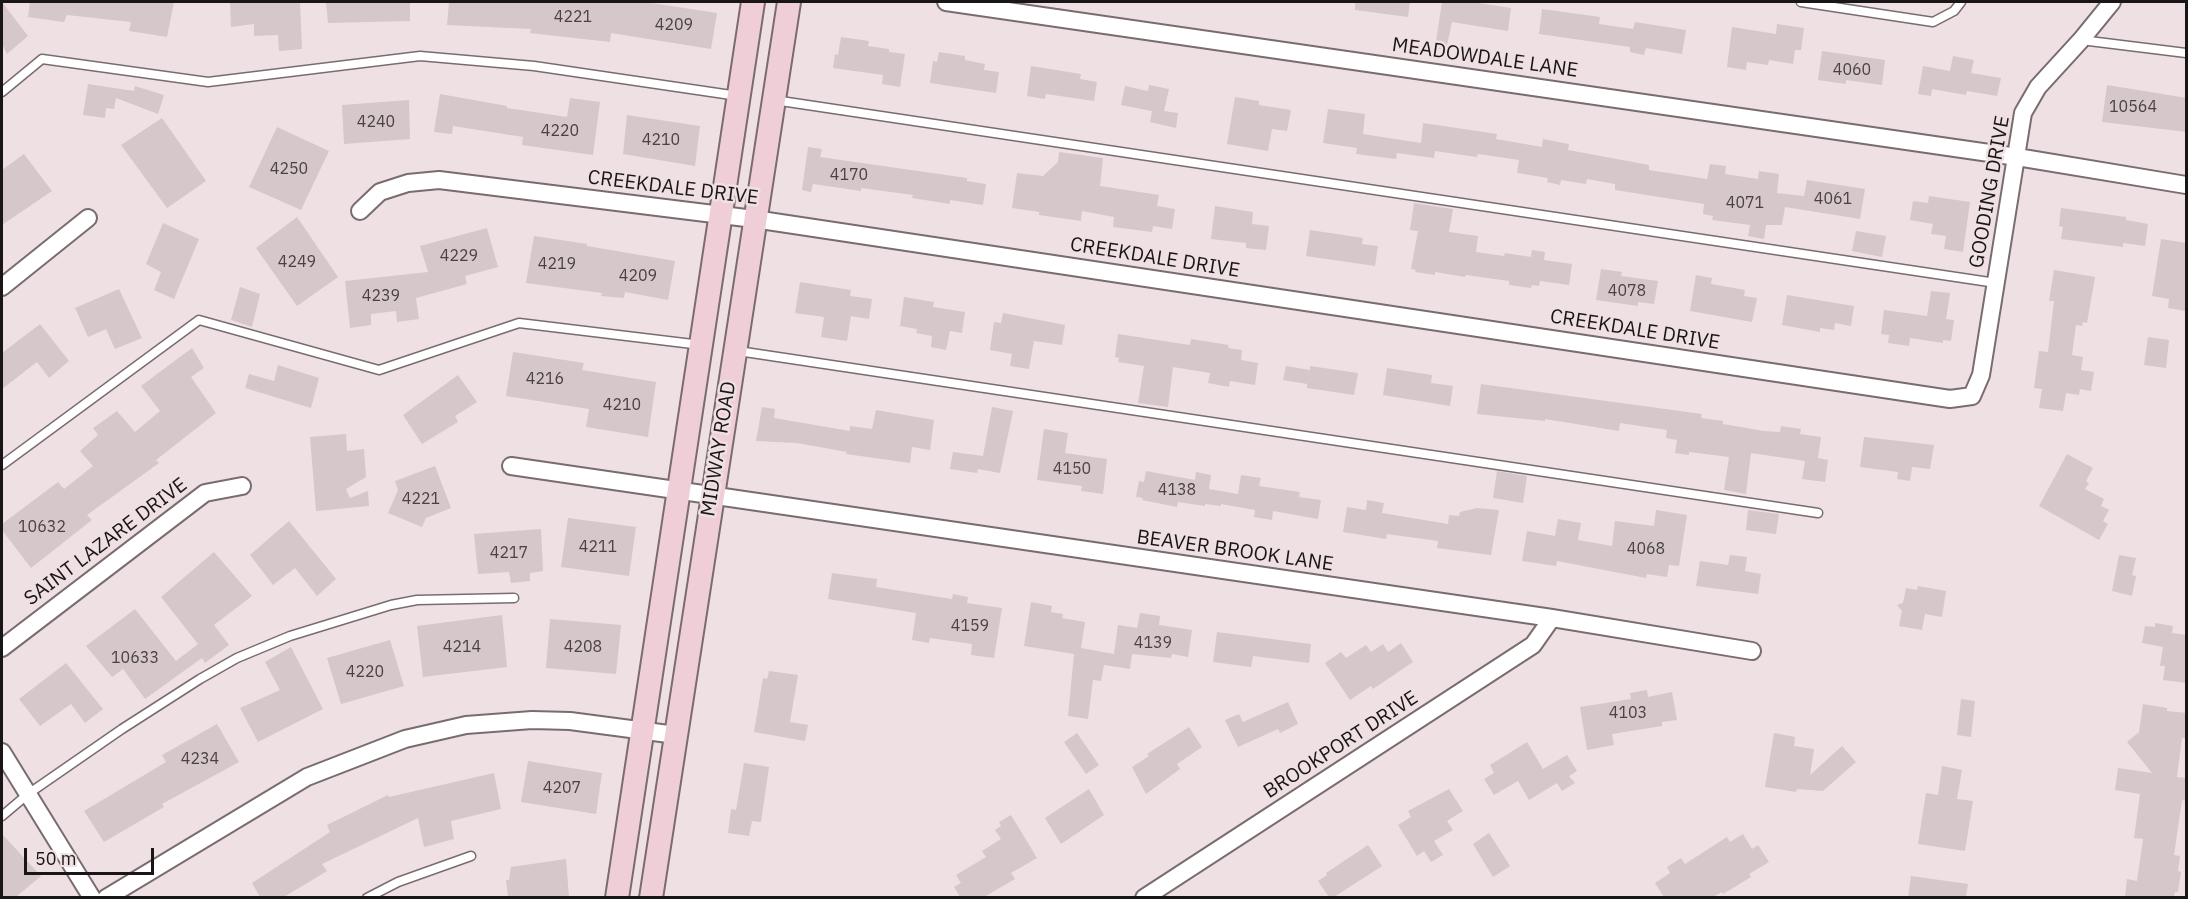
<!DOCTYPE html>
<style>
body{margin:0}
#map{position:relative;width:2188px;height:899px;overflow:hidden;background:#efe1e3;font-family:"IBM Plex Sans",sans-serif}
canvas{display:block}
.frame{position:absolute;inset:0;border:3px solid #1a1516;pointer-events:none}
.scale{position:absolute;left:24px;top:848px;width:130px;height:27px;box-sizing:border-box;border:3px solid #1a1516;border-top:0;padding-left:8px;font-size:18px;line-height:21px;white-space:nowrap;color:#1a1516;-webkit-text-stroke:4px #efe1e3;paint-order:stroke}
</style>
<div id="map">
<canvas width="2188" height="899"></canvas>
<div class="frame"></div>
<div class="scale">50 m</div>
</div>
<script>
const ctx = document.querySelector('canvas').getContext('2d');
ctx.lineJoin = 'round';
function fill(path, color) {
  ctx.fillStyle = color;
  ctx.fill(path, 'evenodd');
}
function poly(rows) {
  const path = new Path2D();
  for (const r of rows) {
    path.moveTo(r[0], r[1]);
    for (let i = 2; i < r.length; i += 2) path.lineTo(r[i], r[i + 1]);
  }
  return path;
}
function trace(path, color, width, dash) {
  ctx.strokeStyle = color;
  ctx.lineWidth = width;
  ctx.lineCap = dash ? 'butt' : 'round';
  ctx.setLineDash(dash || []);
  ctx.stroke(path);
}
function write(font, color, halo, rows, align = 'center') {
  ctx.font = font + ' "IBM Plex Sans",sans-serif';
  ctx.lineWidth = 5;
  ctx.setLineDash([]);
  ctx.textBaseline = 'middle';
  ctx.strokeStyle = halo;
  ctx.fillStyle = color;
  for (const [text, x, y, turn = 0] of rows) {
    ctx.save();
    ctx.translate(x, y);
    ctx.rotate((+turn || 0) * Math.PI / 180);
    ctx.textAlign = isNaN(turn) ? turn : align;
    if (halo) ctx.strokeText(text, 0, 0);
    ctx.fillText(text, 0, 0);
    ctx.restore();
  }
}
fill(poly([
 [2,2,28,36,7,54,2,44],
 [30,2,174,2,167,37,129,31,131,22,67,15,64,22,28,17],
 [230,2,300,2,302,49,279,51,278,35,254,36,254,24,231,27],
 [326,2,410,2,410,21,328,23],
 [449,2,645,2,717,13,711,49,611,33,610,42,530,33,531,29,447,25],
 [1355,2,1410,2,1408,17,1355,10],
 [1442,2,1472,2,1511,8,1508,31,1452,22,1446,50,1435,48],
 [1542,9,1600,17,1599,24,1633,29,1635,22,1686,30,1682,54,1646,48,1644,55,1630,52,1630,47,1539,34],
 [1777,24,1804,28,1801,50,1795,50,1793,64,1769,60,1768,65,1747,62,1746,70,1727,67,1732,27,1776,34],
 [841,37,869,41,868,46,889,49,889,52,905,54,900,87,882,84,883,75,833,68,835,54,838,55],
 [1822,51,1885,60,1882,85,1846,80,1846,84,1818,80],
 [939,52,965,56,965,60,985,64,984,70,999,72,996,93,930,83,933,61,937,62],
 [1953,56,1974,60,1971,73,2001,78,1997,96,1967,91,1966,95,1932,89,1931,96,1918,94,1923,66,1950,71],
 [1031,66,1081,74,1080,79,1097,82,1094,101,1046,94,1045,99,1027,96],
 [88,84,134,91,135,86,164,95,158,114,116,98,114,109,106,108,105,118,83,115],
 [1149,85,1169,89,1164,111,1178,113,1176,128,1150,122,1152,111,1121,105,1125,86,1148,91],
 [2107,85,2187,98,2187,132,2102,122],
 [440,94,507,106,507,108,567,117,570,98,600,102,593,155,522,145,523,137,453,126,452,134,434,132],
 [1235,97,1259,101,1259,105,1291,110,1287,131,1272,129,1268,151,1227,144],
 [409,100,410,139,344,144,342,105],
 [1328,109,1365,114,1363,134,1421,143,1423,123,1497,134,1496,139,1542,147,1543,139,1569,144,1568,150,1649,165,1649,170,1707,179,1710,164,1726,166,1725,174,1758,179,1759,171,1779,174,1777,193,1804,196,1807,180,1865,189,1860,219,1785,207,1782,225,1766,225,1764,239,1748,236,1750,225,1712,220,1713,216,1703,214,1704,204,1615,190,1615,184,1587,179,1586,184,1561,180,1560,185,1547,182,1548,178,1517,173,1519,160,1478,154,1477,157,1435,151,1434,158,1397,153,1396,159,1356,154,1357,148,1323,143],
 [627,115,700,126,695,166,623,154],
 [162,118,206,181,167,208,121,145],
 [277,127,329,151,301,210,249,187],
 [808,147,822,149,820,157,967,178,967,181,986,184,983,205,950,200,950,204,912,198,913,195,861,188,861,191,813,184,811,192,802,190],
 [1059,152,1103,158,1100,186,1159,195,1157,206,1175,209,1172,229,1153,226,1152,232,1113,227,1114,217,1082,211,1081,221,1039,215,1039,212,1012,208,1017,173,1043,176,1058,162],
 [24,154,52,191,2,225,2,170],
 [1929,196,1970,202,1963,252,1944,249,1946,236,1931,234,1933,224,1910,220,1913,201,1928,203],
 [1414,203,1453,209,1449,232,1478,236,1476,252,1504,256,1505,253,1531,257,1532,250,1545,252,1544,260,1572,264,1569,285,1540,281,1539,286,1532,285,1531,288,1509,285,1509,281,1466,275,1465,277,1435,272,1435,275,1415,272,1416,270,1411,269,1418,231,1410,230],
 [1215,206,1253,212,1252,224,1269,226,1266,250,1246,248,1246,243,1211,239],
 [2061,208,2126,217,2126,220,2148,224,2145,246,2123,243,2123,247,2061,239,2063,227,2059,226],
 [297,217,338,277,297,306,256,248],
 [163,223,199,239,174,299,154,290,161,272,146,264],
 [487,228,498,267,465,276,467,284,416,298,419,319,397,322,396,311,371,314,371,325,350,328,345,281,428,272,420,246],
 [1310,230,1363,238,1362,244,1378,246,1375,266,1306,256],
 [1856,231,1886,236,1882,257,1852,251],
 [534,236,587,244,587,246,675,261,668,300,625,292,624,298,601,296,602,293,526,283],
 [2161,239,2187,243,2185,311,2168,308,2169,299,2152,296],
 [1601,269,1622,272,1621,276,1658,281,1654,304,1638,302,1638,306,1596,300],
 [2054,270,2095,277,2087,323,2083,322,2082,326,2076,325,2072,355,2083,357,2081,370,2094,372,2091,391,2080,389,2079,395,2066,393,2063,411,2039,408,2042,389,2034,388,2039,351,2048,352,2054,301,2049,301],
 [1696,275,1712,278,1711,284,1745,290,1744,296,1757,298,1752,322,1690,311],
 [800,282,851,290,850,296,872,299,869,319,851,316,847,341,821,337,824,317,795,313],
 [240,287,260,294,252,327,231,320],
 [119,289,142,338,115,349,106,329,88,337,75,308],
 [1931,291,1950,293,1946,319,1954,320,1951,341,1943,340,1943,343,1910,338,1909,346,1888,343,1889,335,1881,334,1884,310,1927,316],
 [1787,295,1854,306,1851,326,1835,323,1834,330,1820,328,1820,332,1782,325],
 [904,297,934,302,933,307,965,312,962,333,950,331,946,350,931,347,932,336,916,333,917,329,900,326],
 [1003,313,1065,325,1062,345,1034,341,1029,369,1010,366,1012,354,990,350,994,322,1001,323],
 [40,324,69,361,49,378,37,362,2,389,2,353],
 [1118,334,1190,345,1191,339,1229,345,1228,348,1242,350,1241,360,1258,363,1255,385,1230,381,1229,387,1208,383,1210,373,1173,367,1168,407,1138,403,1144,366,1118,362,1119,358,1115,357],
 [2148,337,2169,340,2166,368,2144,365],
 [192,348,204,368,191,377,216,413,156,460,159,463,87,515,92,520,31,568,2,530,2,524,58,482,64,489,93,466,80,451,98,435,93,428,117,411,135,432,160,411,141,386],
 [513,352,584,363,582,370,656,382,648,437,586,427,589,409,506,396],
 [278,365,319,378,311,408,245,388,249,374,274,381],
 [1286,366,1310,370,1310,366,1358,373,1354,395,1307,388,1307,384,1283,380],
 [1387,368,1432,375,1431,383,1453,386,1450,406,1383,395],
 [458,375,477,402,455,416,458,422,422,444,403,415],
 [1481,384,1702,414,1701,418,1723,421,1723,424,1764,431,1780,432,1781,426,1801,429,1800,434,1821,437,1818,458,1828,460,1825,482,1802,479,1805,461,1751,453,1746,494,1724,490,1729,457,1689,452,1689,455,1675,453,1677,440,1666,438,1667,430,1620,423,1619,431,1545,419,1545,421,1477,414],
 [762,407,775,409,774,418,850,431,850,426,872,429,876,410,934,420,930,450,912,447,910,463,846,454,847,452,797,443,756,441],
 [992,407,1013,411,1000,473,978,469,977,473,950,469,953,452,983,456],
 [1044,429,1068,433,1065,453,1107,459,1103,494,1081,491,1082,486,1037,480],
 [346,434,347,451,364,449,366,477,346,489,350,498,368,491,369,506,316,511,310,437],
 [1864,437,1934,445,1930,469,1912,467,1910,481,1897,479,1898,472,1860,467],
 [2067,454,2093,468,2086,481,2089,483,2085,489,2104,499,2101,506,2109,510,2103,521,2108,524,2099,540,2039,506],
 [435,466,451,508,426,518,422,527,388,513,398,490,395,481],
 [1146,471,1195,480,1196,472,1211,475,1209,489,1238,494,1241,475,1261,478,1259,486,1300,492,1299,497,1321,500,1318,519,1273,511,1272,520,1254,517,1255,510,1221,504,1221,506,1205,504,1205,506,1178,502,1177,507,1142,500,1143,498,1136,497,1139,481,1144,482],
 [1497,471,1527,476,1523,503,1493,498],
 [1367,500,1384,503,1382,513,1448,524,1449,515,1459,516,1460,512,1477,508,1499,510,1491,555,1437,548,1438,541,1387,534,1386,539,1343,532,1347,507,1366,510],
 [1656,510,1687,515,1679,566,1669,565,1667,577,1647,574,1646,578,1557,561,1556,566,1522,561,1527,531,1555,536,1558,519,1581,523,1578,540,1612,546,1615,521,1654,526],
 [1748,510,1779,514,1776,534,1746,530],
 [568,518,636,527,629,576,561,567],
 [289,521,336,579,317,596,295,568,273,585,250,555],
 [541,529,543,571,530,573,530,581,511,583,509,572,478,574,474,534],
 [214,552,252,596,214,625,229,645,205,663,202,658,145,699,123,669,112,677,86,646,135,609,176,661,198,644,161,597],
 [1730,555,1747,557,1745,571,1761,574,1758,594,1696,586,1700,561,1728,565],
 [2119,555,2136,558,2132,575,2136,576,2132,596,2112,591],
 [832,573,877,579,876,587,952,599,953,594,968,597,967,603,1002,608,994,658,971,655,972,644,930,638,929,643,912,640,916,613,828,599],
 [1918,586,1946,591,1942,617,1925,614,1922,630,1899,626,1902,611,1897,605,1903,603,1906,588,1917,590],
 [1031,602,1052,606,1051,612,1063,614,1062,618,1085,622,1081,648,1114,654,1118,625,1137,628,1140,613,1160,616,1159,625,1192,630,1188,657,1172,654,1171,658,1132,654,1130,669,1104,665,1101,681,1093,680,1088,719,1068,716,1074,654,1024,646],
 [502,615,507,667,423,677,417,626],
 [550,619,621,625,616,674,546,668],
 [2155,623,2173,626,2172,633,2187,635,2187,683,2163,680,2165,666,2160,666,2163,647,2142,643,2145,626,2155,627],
 [1217,632,1311,644,1309,663,1253,656,1251,667,1213,662],
 [390,640,404,686,341,704,327,658],
 [1401,643,1413,662,1373,689,1371,686,1350,700,1325,663,1341,652,1346,658,1366,645,1371,652,1383,644,1388,652],
 [291,647,323,709,258,742,240,708,280,690,265,662],
 [66,663,103,709,85,723,71,704,40,726,19,699],
 [769,671,798,675,790,722,808,725,805,741,754,732,763,678,767,679],
 [1647,690,1648,697,1672,692,1677,720,1662,722,1662,726,1612,734,1614,745,1587,750,1580,707,1631,699,1630,693],
 [1961,699,1975,701,1971,737,1957,735],
 [1288,702,1298,724,1280,733,1278,729,1238,747,1225,720,1239,714,1243,722],
 [2143,704,2167,708,2167,711,2187,713,2187,738,2182,738,2177,777,2187,778,2187,801,2182,800,2174,855,2180,856,2178,871,2181,872,2178,892,2175,892,2174,897,2125,897,2127,879,2137,881,2143,839,2134,838,2140,794,2115,790,2118,768,2152,773,2127,742,2139,732],
 [217,724,239,762,162,804,164,807,104,842,84,811,166,762,162,755],
 [1189,727,1202,747,1177,764,1180,769,1146,794,1132,767,1149,756,1147,754],
 [1077,733,1099,765,1086,774,1064,742],
 [1774,733,1795,737,1794,746,1814,749,1810,775,1842,746,1856,762,1823,791,1797,789,1796,792,1765,787],
 [1527,742,1543,769,1567,755,1577,771,1569,776,1575,783,1562,791,1557,783,1529,800,1518,781,1494,795,1484,779,1494,773,1490,765],
 [528,761,602,773,596,814,521,802],
 [744,763,769,767,761,822,752,821,749,836,728,833,731,809,736,810],
 [1942,766,1962,770,1957,799,1973,801,1965,851,1918,844,1926,793,1938,795],
 [494,773,501,809,451,821,454,839,424,847,418,818,322,864,327,871,284,897,260,897,252,883,330,832,327,825,388,795,389,797],
 [1089,789,1104,815,1061,844,1045,818],
 [1449,789,1463,811,1447,821,1453,830,1434,841,1443,855,1431,862,1424,851,1417,856,1398,825,1411,817,1408,811],
 [1011,815,1037,858,1011,873,1015,879,984,897,960,897,954,887,961,883,956,875,986,857,982,851,1001,839,995,830,1001,826,999,822],
 [1489,833,1510,866,1493,877,1473,844],
 [2,834,41,876,16,897,2,897],
 [1743,834,1752,849,1758,845,1769,862,1749,874,1751,877,1723,894,1722,892,1713,897,1664,897,1655,883,1670,873,1667,867,1681,858,1685,864,1727,837,1730,842],
 [1368,845,1382,866,1334,897,1329,897,1318,881,1327,875,1326,873],
 [566,859,569,897,508,897,506,880,509,880,511,867],
 [1911,876,1968,884,1966,897,1908,897]
]), '#d5c7ca');
const service = poly([
 [1801,2,1933,22,1954,11,1961,2],
 [2081,40,2186,53],
 [2,92,42,59,208,82,420,56,534,66,738,96],
 [774,100,1996,283],
 [738,351,1818,513],
 [2,465,199,320,379,370,519,323,701,345],
 [2,816,28,794,122,729,200,679,237,658,290,636,391,605,417,600,514,598],
 [367,898,398,882,471,856]
]);
const minor = poly([
 [946,2,2017,157,2186,185],
 [360,211,380,192,408,183,439,180,754,219,1950,399,1972,396,1981,375,2023,113,2038,87,2081,40,2112,2],
 [2,287,88,218],
 [511,466,1552,618,1752,651],
 [2,648,205,493,242,486],
 [2,752,92,898],
 [106,898,307,777,405,739,466,725,532,720,570,721,676,735],
 [1144,898,1533,645,1552,618]
]);
const secondary = poly([
 [617,898,753,2],
 [651,898,789,2]
]);
trace(service, '#796c6f', 11);
trace(minor, '#796c6f', 20);
trace(secondary, '#796c6f', 26);
trace(service, '#fff', 8);
trace(minor, '#fff', 16);
trace(secondary, '#f0ced8', 22);
write('16px', '#494243', null, [
 ["4221",573,17],
 ["4209",674,25],
 ["4060",1852,70],
 ["10564",2133,107],
 ["4240",376,122],
 ["4220",560,131],
 ["4210",661,140],
 ["4250",289,169],
 ["4170",849,175],
 ["4061",1833,199],
 ["4071",1745,203],
 ["4229",459,256],
 ["4249",297,262],
 ["4219",557,264],
 ["4209",638,276],
 ["4078",1627,291],
 ["4239",381,296],
 ["4216",545,379],
 ["4210",622,405],
 ["4150",1072,469],
 ["4138",1177,490],
 ["4221",421,499],
 ["10632",42,527],
 ["4211",598,547],
 ["4068",1646,549],
 ["4217",509,553],
 ["4159",970,626],
 ["4139",1153,643],
 ["4214",462,647],
 ["4208",583,647],
 ["10633",135,658],
 ["4220",365,672],
 ["4103",1628,713],
 ["4234",200,759],
 ["4207",562,788]
]);
write('20px', '#1a1516', '#efe1e3', [
 ["MEADOWDALE LANE",1485,58,8],
 ["CREEKDALE DRIVE",673,188,7],
 ["GOODING DRIVE",1990,192,-80],
 ["CREEKDALE DRIVE",1155,258,9],
 ["CREEKDALE DRIVE",1635,330,9],
 ["MIDWAY ROAD",719,449,-81],
 ["SAINT LAZARE DRIVE",106,542,-37],
 ["BEAVER BROOK LANE",1235,551,8],
 ["BROOKPORT DRIVE",1341,745,-33]
]);
</script>
